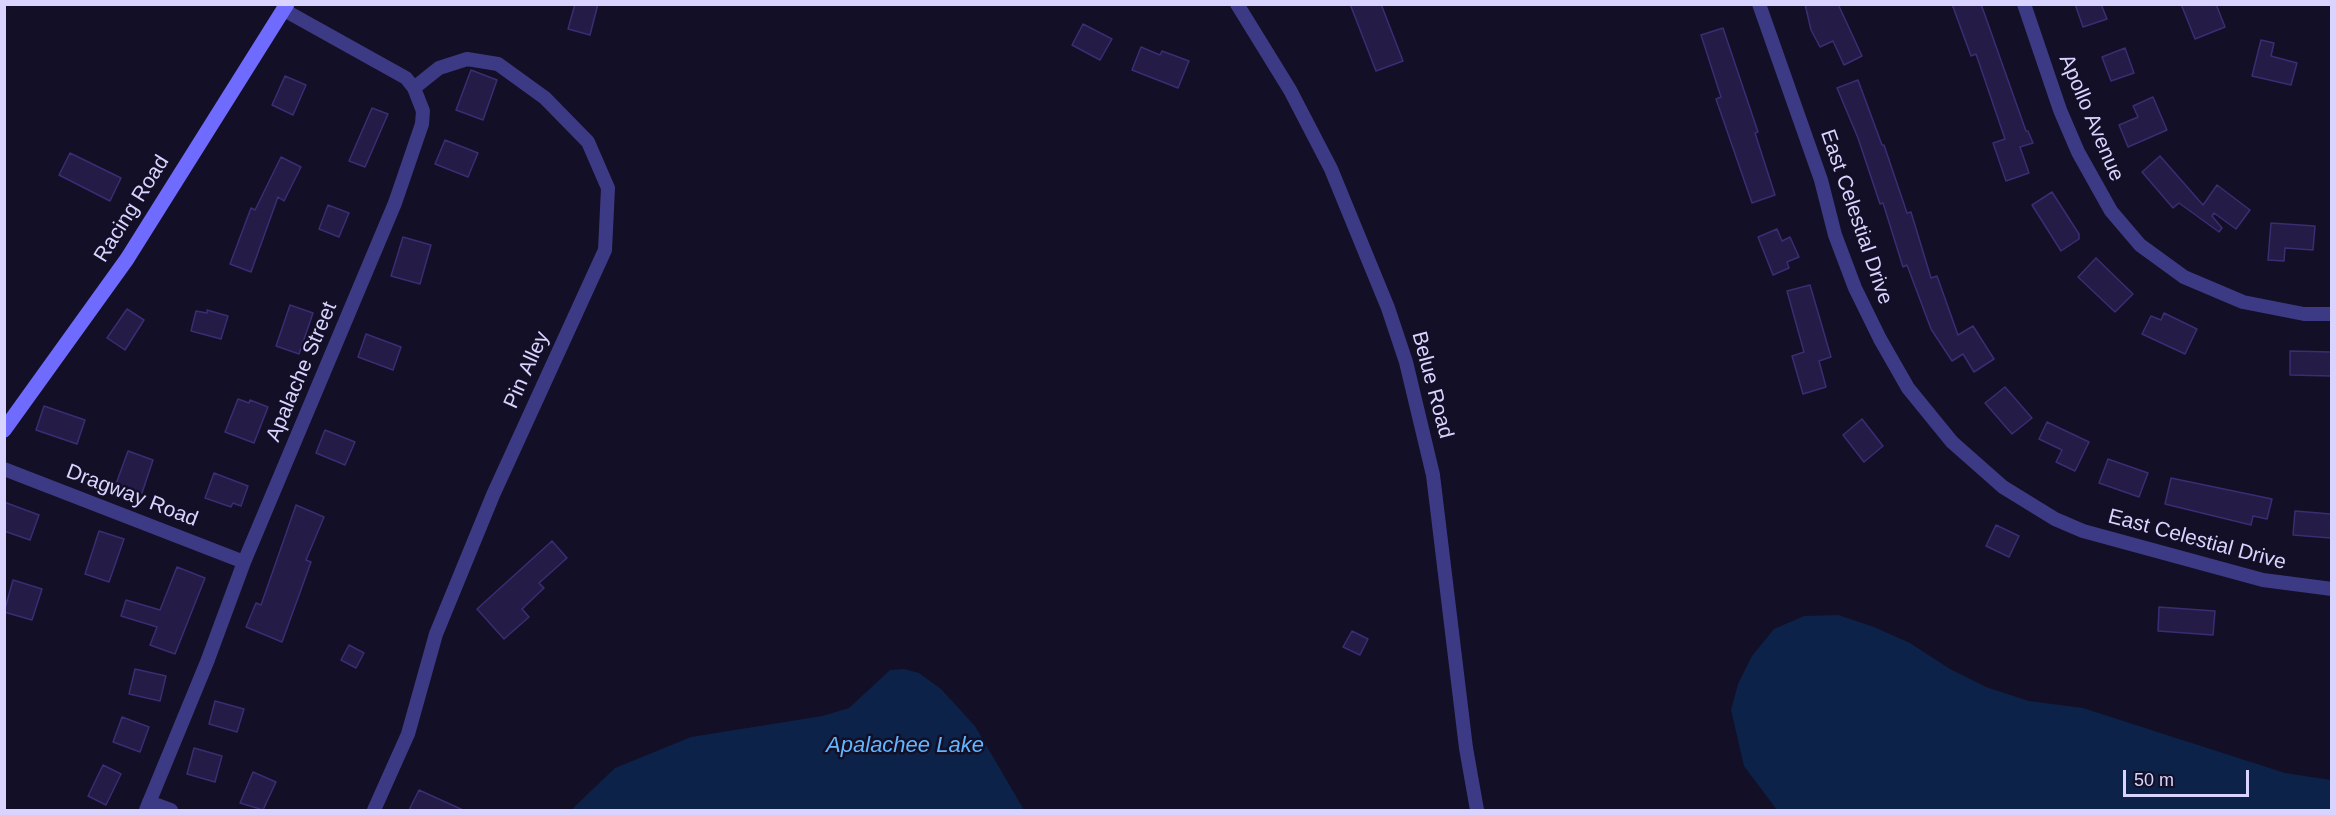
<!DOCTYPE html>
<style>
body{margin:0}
#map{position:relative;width:2336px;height:815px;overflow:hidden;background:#130f26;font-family:Arial,sans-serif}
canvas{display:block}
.frame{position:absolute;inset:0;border:6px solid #d9d4ff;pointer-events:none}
.scale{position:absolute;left:2123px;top:770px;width:126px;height:27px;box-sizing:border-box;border:3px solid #d9d4ff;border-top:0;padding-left:8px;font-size:18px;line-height:21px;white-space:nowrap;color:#d9d4ff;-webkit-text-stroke:4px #130f26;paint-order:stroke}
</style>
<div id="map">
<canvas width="2336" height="815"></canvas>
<div class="frame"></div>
<div class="scale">50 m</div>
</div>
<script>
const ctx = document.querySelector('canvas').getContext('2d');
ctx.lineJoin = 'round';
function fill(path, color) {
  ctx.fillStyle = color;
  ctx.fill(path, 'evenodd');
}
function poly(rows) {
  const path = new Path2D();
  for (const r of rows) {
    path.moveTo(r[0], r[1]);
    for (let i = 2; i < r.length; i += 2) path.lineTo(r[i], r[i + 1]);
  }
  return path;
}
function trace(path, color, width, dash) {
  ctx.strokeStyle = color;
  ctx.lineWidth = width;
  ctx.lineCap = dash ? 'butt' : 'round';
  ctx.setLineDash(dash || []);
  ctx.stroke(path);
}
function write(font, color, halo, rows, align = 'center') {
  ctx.font = font + ' Arial,sans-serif';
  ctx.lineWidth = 5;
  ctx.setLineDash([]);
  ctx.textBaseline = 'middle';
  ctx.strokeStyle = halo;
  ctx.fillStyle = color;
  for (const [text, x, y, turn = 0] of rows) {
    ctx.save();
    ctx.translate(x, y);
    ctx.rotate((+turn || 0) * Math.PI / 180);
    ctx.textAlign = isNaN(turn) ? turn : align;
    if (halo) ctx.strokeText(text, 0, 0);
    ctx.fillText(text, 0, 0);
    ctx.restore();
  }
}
fill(poly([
 [1838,615,1874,627,1910,643,1950,669,1986,687,2029,701,2083,708,2285,773,2331,780,2331,810,1777,810,1744,766,1731,710,1738,684,1752,656,1774,629,1804,616],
 [904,669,919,673,941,689,975,726,1024,810,571,810,615,768,691,737,822,716,849,708,890,670]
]), '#0c2248');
const building = poly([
 [575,4,598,4,590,35,568,29,575,4],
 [1350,4,1381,4,1403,61,1376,71,1350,4],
 [1805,4,1838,4,1862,56,1844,65,1833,41,1820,47,1811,30,1805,4],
 [1952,4,1981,4,2026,131,2028,131,2033,143,2020,147,2029,173,2006,181,1993,143,2005,139,1976,54,1971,56,1952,4],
 [2075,4,2101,4,2107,19,2083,27,2075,4],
 [2181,4,2216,4,2225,27,2195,39,2181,4],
 [1083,24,1112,39,1100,60,1072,45,1083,24],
 [1723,28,1758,132,1755,133,1775,195,1752,203,1716,99,1721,97,1701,35,1723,28],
 [2261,40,2274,43,2271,56,2297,63,2291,85,2252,76,2261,40],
 [1141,47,1160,55,1162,51,1189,61,1178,88,1132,70,1141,47],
 [2125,48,2134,73,2111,81,2102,57,2125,48],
 [471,70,497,80,483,120,456,110,471,70],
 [285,76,306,85,293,115,272,105,285,76],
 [1858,80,1882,145,1884,145,1907,213,1911,212,1931,278,1937,276,1958,335,1973,326,1994,359,1974,372,1963,354,1952,361,1931,329,1907,265,1903,267,1883,203,1880,204,1858,138,1837,88,1858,80],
 [2153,97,2167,130,2128,147,2119,125,2138,117,2133,106,2153,97],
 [372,108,388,114,365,167,349,161,372,108],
 [445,140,478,153,468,177,435,164,445,140],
 [70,153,121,178,110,201,59,175,70,153],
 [2160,156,2203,205,2217,185,2250,210,2236,229,2214,213,2212,216,2222,228,2219,232,2179,203,2173,208,2142,172,2160,156],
 [281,157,301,167,284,201,278,197,251,272,230,264,251,208,255,210,281,157],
 [2052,192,2079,234,2079,239,2061,251,2032,205,2052,192],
 [328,205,349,213,339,237,319,229,328,205],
 [2271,223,2315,226,2313,250,2285,248,2284,261,2268,260,2271,223],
 [1777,229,1782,241,1790,237,1799,257,1787,262,1789,268,1773,275,1758,237,1777,229],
 [403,237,431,245,420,284,391,276,403,237],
 [2096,258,2133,294,2115,312,2078,277,2096,258],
 [1810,285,1831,357,1819,361,1826,387,1803,394,1792,356,1804,352,1787,291,1810,285],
 [290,305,313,313,299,354,276,346,290,305],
 [127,309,144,320,125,350,107,338,127,309],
 [207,310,228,316,221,339,191,331,196,311,207,313,207,310],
 [2164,313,2197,329,2185,354,2142,334,2151,316,2161,320,2164,313],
 [366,334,401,347,393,370,358,357,366,334],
 [2290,351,2331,352,2331,376,2290,375,2290,351],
 [2005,387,2032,418,2012,434,1985,403,2005,387],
 [238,399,249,403,250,400,268,407,254,443,225,432,238,399],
 [44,406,85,420,77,444,36,430,44,406],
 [1862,419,1883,446,1864,462,1843,435,1862,419],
 [2047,422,2089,442,2075,471,2056,462,2062,450,2039,439,2047,422],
 [325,430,355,442,345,465,316,453,325,430],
 [128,451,153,460,142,493,116,484,128,451],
 [2108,459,2148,473,2139,497,2099,483,2108,459],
 [214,473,248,486,241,506,233,503,231,507,205,498,214,473],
 [2171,478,2272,499,2267,519,2253,516,2251,525,2165,504,2171,478],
 [4,502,39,515,30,540,4,531,4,502],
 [296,505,324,517,306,560,311,562,282,642,246,627,256,603,261,605,296,505],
 [2295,511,2331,514,2331,538,2293,535,2295,511],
 [1996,525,2019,536,2009,557,1986,546,1996,525],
 [99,531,124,539,109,582,85,574,99,531],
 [552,541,567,558,539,583,544,588,522,609,529,617,504,639,477,609,552,541],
 [177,567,205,578,175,654,150,645,157,627,121,616,126,600,160,610,177,567],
 [13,580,42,589,32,620,4,612,13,580],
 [2159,607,2215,611,2213,635,2158,631,2159,607],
 [1352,631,1368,639,1360,655,1343,647,1352,631],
 [349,645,364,653,356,668,341,660,349,645],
 [135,669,166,676,160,701,129,694,135,669],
 [215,701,244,709,237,732,209,724,215,701],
 [122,717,149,727,140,752,113,742,122,717],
 [194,748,222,756,215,782,187,774,194,748],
 [103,765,121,774,106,805,88,796,103,765],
 [253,772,276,782,263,810,240,803,253,772],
 [419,790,463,810,409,810,419,790]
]);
fill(building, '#241b47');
trace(building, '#3b2d73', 1.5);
trace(poly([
 [1237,4,1290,90,1331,169,1388,308,1406,362,1433,475,1466,748,1477,810],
 [1759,4,1821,180,1835,235,1855,288,1880,339,1908,388,1952,442,2003,487,2055,519,2083,531,2263,580,2332,589],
 [2024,4,2060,110,2078,152,2111,211,2140,245,2184,277,2243,302,2304,314,2332,314],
 [4,469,244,562],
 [149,802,171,810],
 [146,810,207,662,244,562,395,203,422,124,423,111,414,88,406,78,284,10],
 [374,810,408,734,436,634,493,495,605,250,608,188,588,142,545,98,498,64,467,59,439,68,414,88]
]), '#3d3a85', 14);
trace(poly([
 [4,430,127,259,287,4]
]), '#6f6bff', 15);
write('21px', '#d9d4ff', '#130f26', [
 ["Apollo Avenue",2091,118,67],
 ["Racing Road",132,209,-58],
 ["East Celestial Drive",1856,217,71],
 ["Pin Alley",527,370,-66],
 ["Apalache Street",302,372,-67],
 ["Belue Road",1432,385,75],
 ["Dragway Road",132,496,21],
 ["East Celestial Drive",2197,540,15]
]);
write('italic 22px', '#62b6ff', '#130f26', [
 ["Apalachee Lake",905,746]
]);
</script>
